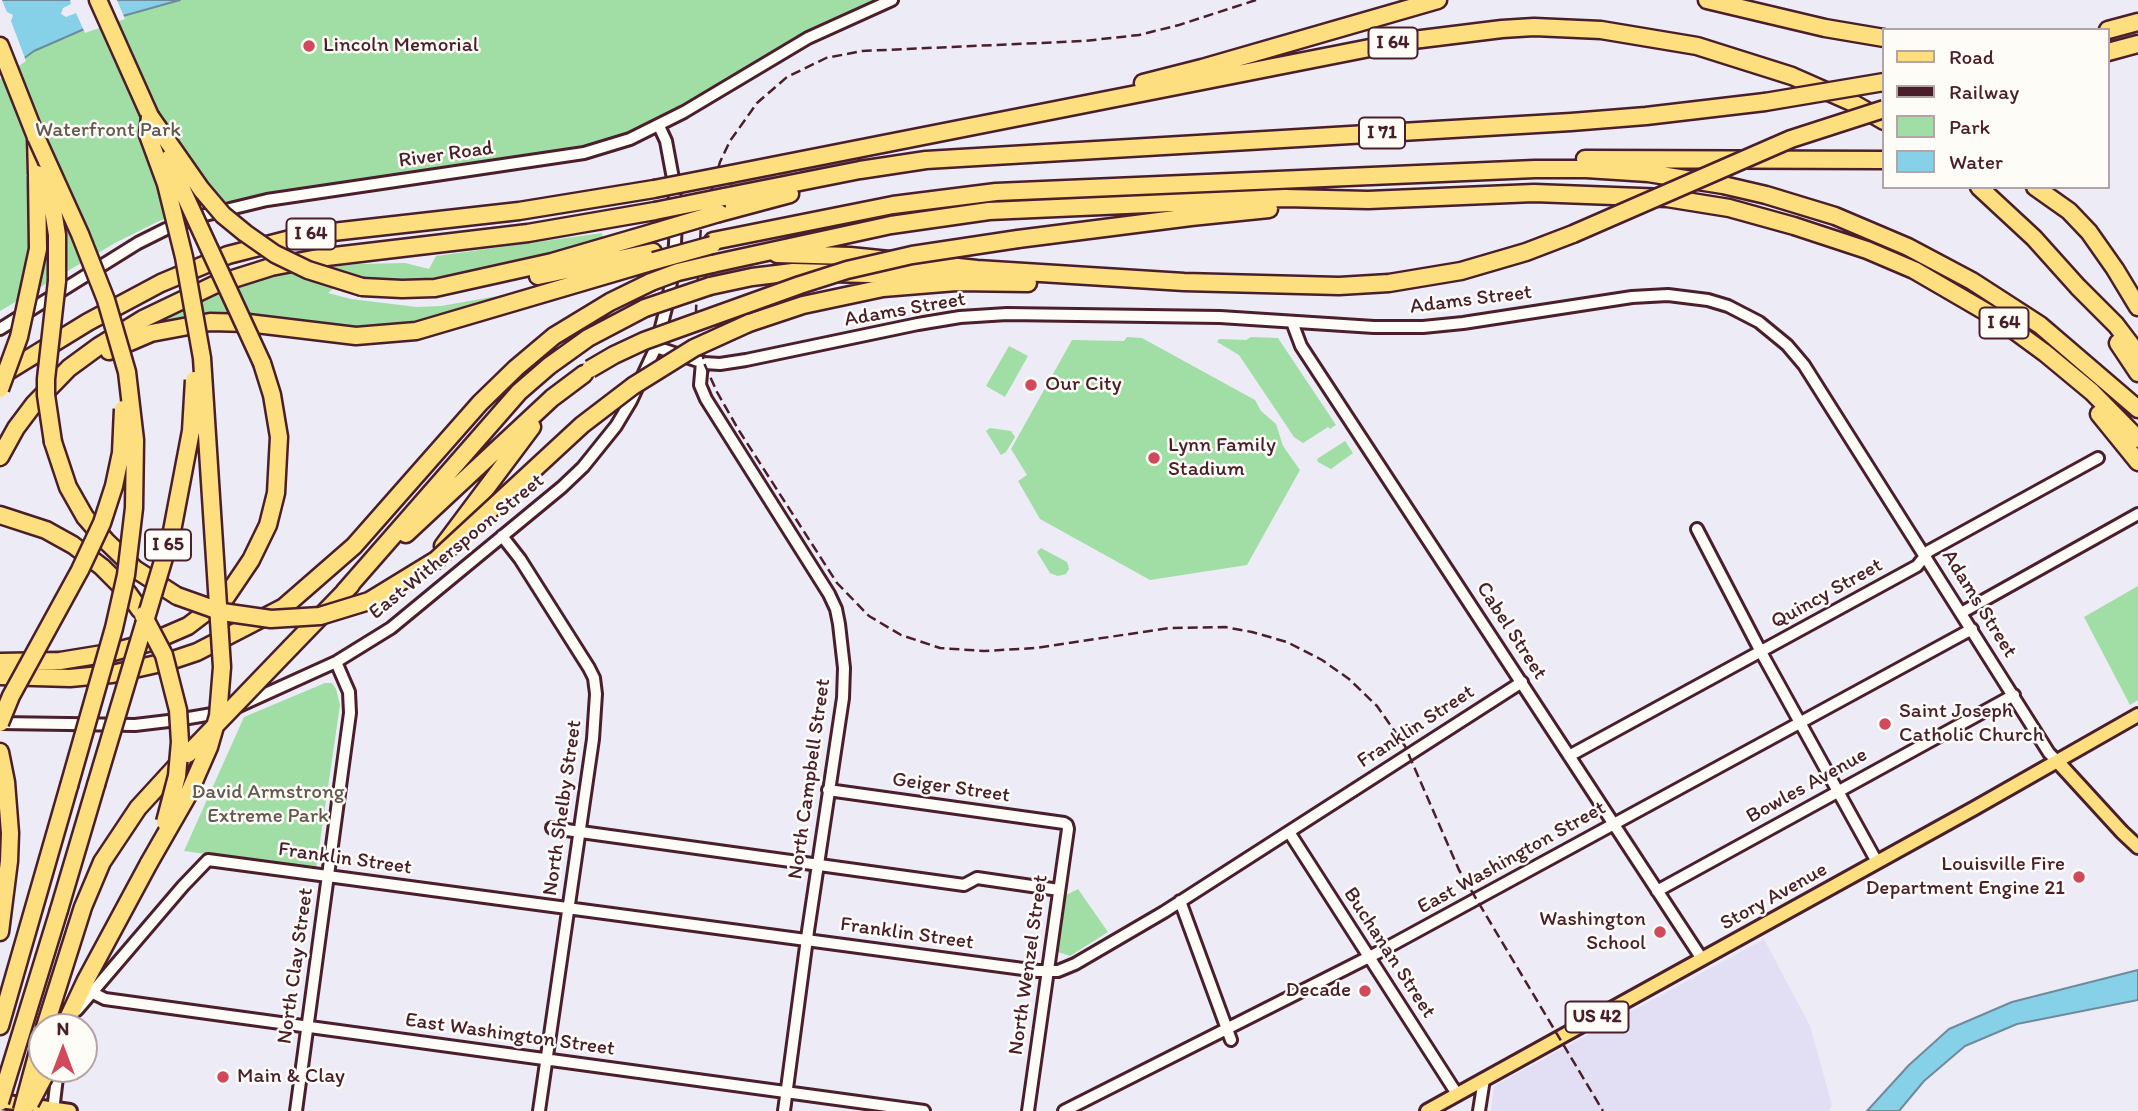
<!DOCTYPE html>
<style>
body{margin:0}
#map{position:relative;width:2138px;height:1111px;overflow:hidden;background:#edebf6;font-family:Itim,sans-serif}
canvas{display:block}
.legend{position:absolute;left:1882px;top:28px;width:228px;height:161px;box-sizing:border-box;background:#fdfcf7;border:2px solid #b5a4a5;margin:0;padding:9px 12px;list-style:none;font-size:21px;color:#4a1f2b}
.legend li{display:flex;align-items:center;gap:14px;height:35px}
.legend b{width:35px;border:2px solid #b5a4a5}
.north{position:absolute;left:28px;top:1013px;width:70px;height:70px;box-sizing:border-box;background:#fdfcf7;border:2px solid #b5a4a5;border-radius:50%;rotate:0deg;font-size:19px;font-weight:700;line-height:28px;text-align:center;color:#4a1f2b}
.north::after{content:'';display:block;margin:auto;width:24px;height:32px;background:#d1495b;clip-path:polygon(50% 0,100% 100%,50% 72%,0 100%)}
</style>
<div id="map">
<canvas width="2138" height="1111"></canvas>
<ul class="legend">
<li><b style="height:9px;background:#fddf80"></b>Road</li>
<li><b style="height:9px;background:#4a1f2b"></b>Railway</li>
<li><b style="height:19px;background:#a1dea6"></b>Park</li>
<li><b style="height:19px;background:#86d1e7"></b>Water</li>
</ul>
<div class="north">N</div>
</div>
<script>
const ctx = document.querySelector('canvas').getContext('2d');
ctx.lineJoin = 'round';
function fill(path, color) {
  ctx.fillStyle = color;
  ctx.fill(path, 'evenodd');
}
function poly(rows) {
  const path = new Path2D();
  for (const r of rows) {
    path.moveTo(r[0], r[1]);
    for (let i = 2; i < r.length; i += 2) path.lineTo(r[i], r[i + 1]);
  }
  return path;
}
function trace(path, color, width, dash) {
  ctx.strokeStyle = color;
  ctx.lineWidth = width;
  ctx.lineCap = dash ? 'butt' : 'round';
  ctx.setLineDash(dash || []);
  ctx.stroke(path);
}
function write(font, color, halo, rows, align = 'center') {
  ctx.font = font + ' Itim,sans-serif';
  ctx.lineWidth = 5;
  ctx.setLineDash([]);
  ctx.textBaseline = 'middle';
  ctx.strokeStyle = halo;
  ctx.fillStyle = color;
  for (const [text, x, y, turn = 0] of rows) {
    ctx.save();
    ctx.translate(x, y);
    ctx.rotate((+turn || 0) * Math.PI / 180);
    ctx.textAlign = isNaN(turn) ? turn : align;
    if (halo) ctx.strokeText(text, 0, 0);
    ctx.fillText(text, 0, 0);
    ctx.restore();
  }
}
fill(poly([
 [1764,939,1810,1026,1832,1105,1829,1111,1491,1111,1494,1086]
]), '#e2dff5');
fill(poly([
 [180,0,892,0,870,8,659,126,584,153,267,200,205,202,157,222,115,243,0,311,0,76,34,51,99,23],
 [602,233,603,238,594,242,555,255,447,282,376,281,350,274,328,293,351,299,417,307,441,306,526,291,444,317,400,326,350,327,200,316,157,323,214,293,276,274,357,264,405,263,429,269,436,256],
 [1127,337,1142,338,1255,400,1261,411,1276,424,1283,446,1300,470,1247,565,1150,580,1040,519,1018,481,1027,475,1011,449,1072,340,1124,341],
 [1251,337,1278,338,1336,425,1330,429,1328,427,1303,443,1294,437,1239,355,1217,342,1219,339,1246,340],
 [1009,346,1028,356,1005,397,986,386],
 [990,428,1011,431,1015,437,1006,452,1001,455,986,431],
 [1345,441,1353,453,1331,469,1318,462,1317,459],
 [1041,548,1067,562,1069,569,1066,574,1058,576,1050,573,1037,552],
 [2138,586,2138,700,2130,705,2084,617],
 [325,683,332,683,336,689,340,705,316,869,184,851,244,717],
 [1078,889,1108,932,1070,956,1058,952,1066,895]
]), '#a1dea6');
const water = poly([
 [0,0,180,0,98,23,34,51,0,76,0,0],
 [2138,970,2138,1000,2017,1024,1965,1046,1924,1081,1899,1111,1867,1111,1909,1065,1949,1029,2012,1002,2138,970]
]);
fill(water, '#86d1e7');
trace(water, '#6e8a9c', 2);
fill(poly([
 [0,0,2,0,7,12,13,15,11,21,26,61,0,79],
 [70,0,117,0,125,19,85,33,76,13,66,17,61,14,63,8,71,4]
]), '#edebf6');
const minor = poly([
 [1292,322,1301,346,1702,959],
 [0,329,138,243,166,229,205,215,267,200,584,153,630,139,684,112,808,38,892,0],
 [656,347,704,363,720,364,746,360,918,324,960,317,1007,314,1220,317,1374,327,1423,327,1463,323,1632,297,1668,295,1708,300,1728,306,1759,322,1787,345,1804,365,2049,753,2057,761],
 [702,362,700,385,706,399,829,594,836,609,839,624,844,668,843,698,808,931,784,1111],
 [1697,529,1761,652,1877,862],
 [502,536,520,559,589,668,594,678,596,694,593,739,539,1111],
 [1961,613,2138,514],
 [239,706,336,662,391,628,562,487,583,467,616,426,631,401,656,347,668,300,674,264,676,222,674,184,666,141,659,126],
 [0,723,135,725,177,720,224,712],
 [1569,756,1917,566,1929,551,2098,458],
 [828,790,1064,823,1067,825,1068,829,1028,1111],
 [552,828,964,885,977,878,1059,890],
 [1289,832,1457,1094],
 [1657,891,2014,695],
 [1180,901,1231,1040],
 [93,993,105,999,924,1111],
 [77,1010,183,886,208,860,1038,971,1058,971,1075,964,1164,912,1522,682],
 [53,1111,58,1069],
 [296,1111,350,713,349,692,336,662],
 [1064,1111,1377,953,1972,629],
 [1479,1111,1484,1079]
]);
const major = poly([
 [2057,761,2122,832,2138,847],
 [0,1101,70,1111],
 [1427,1111,1973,809,2138,715]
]);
const highway = poly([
 [98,0,150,116],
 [1707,0,1825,28,1884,38],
 [2108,30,2138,22],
 [0,46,36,137,37,174],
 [2108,52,2138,44],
 [1143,83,1202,68,1438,0],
 [1585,159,1884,160],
 [731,174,1405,41,1502,29,1534,27,1601,30,1697,46,1792,76,1851,102,1884,121],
 [1979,187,2034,238,2078,287,2116,325,2138,354],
 [2035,187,2069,211,2089,232,2115,269,2138,307],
 [724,197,860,170,926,160,1571,122,1646,116,1765,102],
 [719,213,790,194],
 [1018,239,1191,217,1269,209],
 [713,241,893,205,996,192,1535,169,1586,169,1648,173,1723,185,1766,195,1835,216,1908,247,1972,281,2040,325,2138,409],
 [777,254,850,256,977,269,1184,282,1339,286,1389,283,1461,271,1526,252,1573,234],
 [712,264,891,225,989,211,1285,198,1368,200,1534,193,1667,198,1729,208,1794,226,1867,250,1914,270,2000,320,2045,353,2092,392,2138,439],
 [538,276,653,252],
 [710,286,752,277,793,272,944,276],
 [362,287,402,289,435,288,552,262,655,232],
 [749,323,803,305,883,288,956,282,1028,283],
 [2118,343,2138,373],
 [109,351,151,333,210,322,248,323,356,336,416,331,654,261],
 [0,376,88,322,161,283,228,255,306,235,519,211,654,189],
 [2099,414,2138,462],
 [53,442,68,487,85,517,106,541,135,569,177,596],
 [0,457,16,428,34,404,69,368,99,346,143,319,214,285,271,267,318,258,528,233,655,211],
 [0,515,46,530,73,545,102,567,128,593,140,610],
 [406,534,552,398,584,374],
 [443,546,532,427],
 [344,592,519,392,549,366,588,338,645,308],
 [291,647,351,585],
 [0,662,60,661,109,653,151,642,188,626,226,597,251,560,268,525,276,493,279,437,272,395,262,363],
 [0,676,70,678,112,674,170,661,197,652,284,607,354,546,480,403,516,368,554,336,610,302,651,282],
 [0,752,6,782,10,833,9,861,0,932],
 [59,910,96,785],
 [0,1026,69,786],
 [45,1027,83,907,102,862,138,808,182,760],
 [64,1027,86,980,149,863]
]);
trace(minor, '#4a1f2b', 16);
trace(major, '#4a1f2b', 18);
trace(highway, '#4a1f2b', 21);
trace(minor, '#fdfcf7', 10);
trace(major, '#fddf80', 12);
trace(highway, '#fddf80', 16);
trace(poly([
 [1256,0,1179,25,1139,35,1084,41,862,51,826,58,787,77,757,103,730,141,720,162,701,225,696,310,704,363,717,392,738,429,837,583,869,616,901,635,940,648,984,651,1036,648,1169,628,1225,627,1252,632,1287,642,1322,660,1349,679,1377,706,1405,746,1459,870,1603,1111]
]), '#4a1f2b', 2.5, [10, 5]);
const highwayBridge = poly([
 [1765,102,1884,82],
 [150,116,201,189,223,215,245,233,275,254,308,270,362,287],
 [36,137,80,234,106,300,127,372,135,440,134,508,126,575,114,628,69,786],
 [168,159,262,363],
 [37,174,51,197,57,235,57,281,46,379,46,395,53,442],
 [654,189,731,174],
 [655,211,724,197],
 [655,232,719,213],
 [1573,234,1791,139,1884,109],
 [654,261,712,245],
 [651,282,678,272,712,264],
 [645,308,710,286],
 [590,369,614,355,644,341,800,285,847,270,912,255,1018,239],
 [0,389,19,337,38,249,37,176],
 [177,596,222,612,271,619,320,616,369,601,436,560,582,425,633,386,694,348,749,323],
 [143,615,164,655,178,710,180,742,177,776,165,822],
 [0,723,11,696,80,570,102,523,114,486,121,453,123,409],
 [188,754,291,647],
 [96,785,172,531,191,431,194,380],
 [149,863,188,795,209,747,218,716,222,667,202,358,184,257,166,184,148,135,150,116],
 [0,1102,59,910],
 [30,1103,46,1073],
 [22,1111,42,1037]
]);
trace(highwayBridge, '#4a1f2b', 21, []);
trace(highwayBridge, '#fddf80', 16);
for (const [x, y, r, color] of [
 [309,46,7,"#d1495b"],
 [1031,385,7,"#d1495b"],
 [1154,458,7,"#d1495b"],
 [1885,724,7,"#d1495b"],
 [2079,877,7,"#d1495b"],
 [1660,932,7,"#d1495b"],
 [1365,991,7,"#d1495b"],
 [223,1077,7,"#d1495b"]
]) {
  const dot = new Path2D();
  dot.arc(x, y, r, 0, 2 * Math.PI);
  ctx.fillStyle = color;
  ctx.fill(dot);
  trace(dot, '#fdfcf7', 2.5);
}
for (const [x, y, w] of [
 [1393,43,49],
 [1382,133,46],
 [311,234,49],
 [2004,323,49],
 [168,545,46],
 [1597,1017,63]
]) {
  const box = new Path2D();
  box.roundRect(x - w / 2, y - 15.5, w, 31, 5);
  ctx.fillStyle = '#fdfcf7';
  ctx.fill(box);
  trace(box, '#4a1f2b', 2);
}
write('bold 19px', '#4a1f2b', null, [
 ["I 64",1393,43],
 ["I 71",1382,133],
 ["I 64",311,234],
 ["I 64",2004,323],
 ["I 65",168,545],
 ["US 42",1597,1017]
]);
write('21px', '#4a1f2b', '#fdfcf7', [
 ["Lincoln Memorial",323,46],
 ["Our City",1045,385],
 ["Lynn Family",1168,446],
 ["Stadium",1168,470],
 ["Saint Joseph",1899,712],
 ["Catholic Church",1899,736],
 ["Louisville Fire",2065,865,"right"],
 ["Department Engine 21",2065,889,"right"],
 ["Washington",1646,920,"right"],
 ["School",1646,944,"right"],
 ["Decade",1351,991,"right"],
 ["Main & Clay",237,1077]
], 'left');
write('21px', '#645850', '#fdfcf7', [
 ["Waterfront Park",108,131],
 ["David Armstrong",268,793],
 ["Extreme Park",268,817]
]);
write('21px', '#4a1f2b', '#fdfcf7', [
 ["River Road",446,155,-8],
 ["Adams Street",1471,300,-7],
 ["Adams Street",905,310,-10],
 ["East Witherspoon Street",457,547,-39],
 ["Quincy Street",1827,594,-29],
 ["Adams Street",1979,604,58],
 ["Cabel Street",1511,631,57],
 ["Franklin Street",1416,727,-33],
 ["North Campbell Street",810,779,-82],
 ["Bowles Avenue",1807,786,-29],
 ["Geiger Street",951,788,8],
 ["North Shelby Street",563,808,-82],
 ["East Washington Street",1512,858,-29],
 ["Franklin Street",345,859,8],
 ["Story Avenue",1774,897,-29],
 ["Franklin Street",907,934,8],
 ["Buchanan Street",1389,953,57],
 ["North Wenzel Street",1029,965,-82],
 ["North Clay Street",296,966,-82],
 ["East Washington Street",510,1035,8]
]);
</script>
